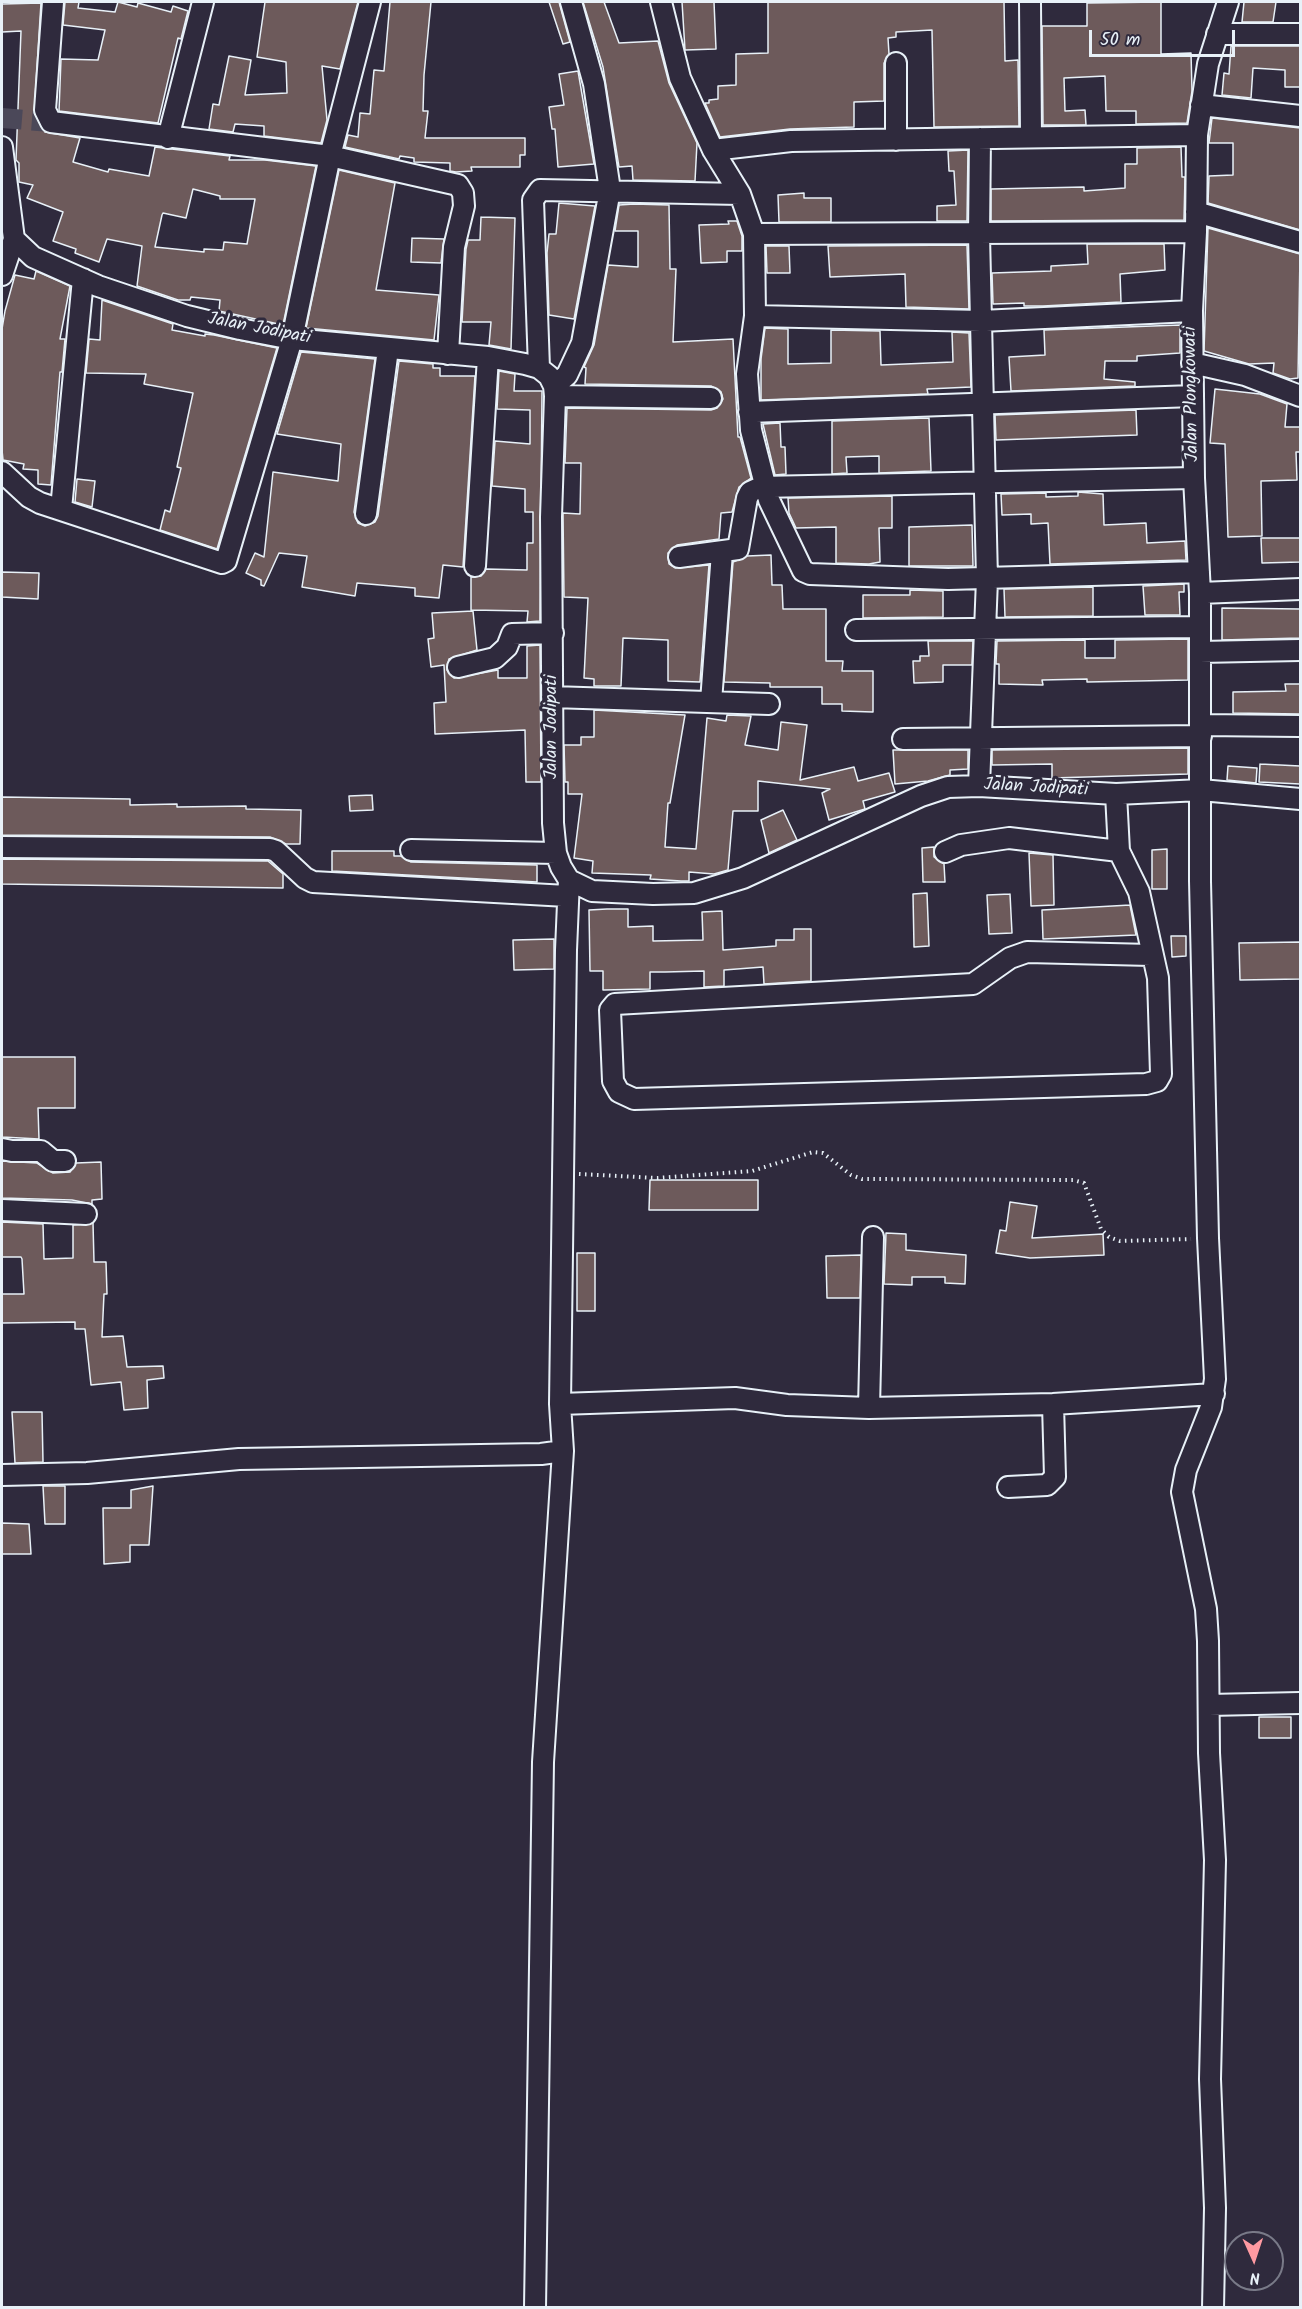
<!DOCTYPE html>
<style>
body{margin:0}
#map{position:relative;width:1302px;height:2309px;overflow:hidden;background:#2f2a3d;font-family:Kalam,sans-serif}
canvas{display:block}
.frame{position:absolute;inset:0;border:3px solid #e8f1f8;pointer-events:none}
.north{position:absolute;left:1224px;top:2231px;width:60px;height:60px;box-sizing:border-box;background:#2f2a3d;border:2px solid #797a88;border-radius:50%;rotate:177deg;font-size:16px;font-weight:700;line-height:24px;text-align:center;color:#e8f1f8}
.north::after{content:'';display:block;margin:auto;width:21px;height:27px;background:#ff9aa2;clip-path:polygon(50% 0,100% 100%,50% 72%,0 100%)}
.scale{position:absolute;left:1089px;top:30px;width:146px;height:27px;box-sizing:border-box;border:3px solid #e8f1f8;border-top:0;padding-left:8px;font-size:18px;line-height:21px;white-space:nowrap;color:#e8f1f8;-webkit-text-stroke:4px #2f2a3d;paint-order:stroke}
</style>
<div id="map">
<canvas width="1302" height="2309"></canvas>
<div class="frame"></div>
<div class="north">N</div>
<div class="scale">50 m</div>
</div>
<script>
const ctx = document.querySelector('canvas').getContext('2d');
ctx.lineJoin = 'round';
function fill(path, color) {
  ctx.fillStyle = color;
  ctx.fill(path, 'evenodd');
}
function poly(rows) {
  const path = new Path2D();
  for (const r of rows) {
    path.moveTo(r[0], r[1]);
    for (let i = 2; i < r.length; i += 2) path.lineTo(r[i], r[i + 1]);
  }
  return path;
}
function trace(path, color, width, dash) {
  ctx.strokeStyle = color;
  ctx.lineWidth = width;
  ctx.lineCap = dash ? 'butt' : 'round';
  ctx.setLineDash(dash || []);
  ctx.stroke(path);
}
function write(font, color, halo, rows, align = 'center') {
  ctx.font = font + ' Kalam,sans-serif';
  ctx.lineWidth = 6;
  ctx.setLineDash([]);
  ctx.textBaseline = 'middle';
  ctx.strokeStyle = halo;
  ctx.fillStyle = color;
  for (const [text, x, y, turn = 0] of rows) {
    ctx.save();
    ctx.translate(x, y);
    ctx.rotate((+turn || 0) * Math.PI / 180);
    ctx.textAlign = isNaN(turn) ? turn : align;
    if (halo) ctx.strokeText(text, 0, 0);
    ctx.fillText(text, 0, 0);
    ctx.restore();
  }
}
const building = poly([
 [65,2,79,2,78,8,115,12,118,2,137,7,138,3,171,12,173,6,188,11,181,39,178,38,158,123,59,111,61,59,98,60,105,30,63,25,65,2],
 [265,2,358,2,340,69,322,66,327,120,321,143,264,136,264,126,235,124,233,132,209,129,213,104,219,105,229,56,251,60,245,95,287,93,286,62,257,57,265,2],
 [390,2,431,2,424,75,423,111,428,111,425,138,525,138,525,155,520,155,520,167,471,167,472,171,456,172,450,171,450,163,414,162,414,158,400,156,399,159,345,147,348,135,358,137,360,113,370,114,374,70,384,71,390,2],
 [549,2,559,2,570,42,563,44,549,2],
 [583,2,604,2,619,43,658,41,669,83,697,143,695,181,633,180,632,166,619,167,603,67,583,2],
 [682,2,714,2,716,49,685,50,682,2],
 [768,2,1004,2,1005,61,1018,60,1019,126,934,127,932,30,896,32,896,37,888,38,889,54,884,63,884,101,854,102,854,127,790,129,720,137,705,103,709,103,709,100,718,99,718,86,736,85,736,54,768,53,768,2],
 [1161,2,1161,54,1191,53,1192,91,1187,123,1136,124,1136,111,1106,111,1105,76,1064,78,1065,111,1085,110,1086,125,1043,125,1042,26,1087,26,1087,3,1161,2],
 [1244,2,1276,2,1273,22,1242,22,1244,2],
 [41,3,34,115,45,132,80,138,73,162,108,172,109,169,149,176,155,147,230,156,229,160,265,160,316,166,283,325,219,311,220,300,191,297,190,300,178,300,137,286,142,246,107,239,99,262,75,253,76,249,53,241,63,212,27,198,33,185,19,182,19,163,16,160,21,31,2,32,2,4,41,3],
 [193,189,220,196,220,199,255,199,247,244,224,242,223,250,204,249,204,252,155,247,162,215,163,213,186,218,193,189],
 [1231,46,1300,46,1300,87,1285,87,1285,70,1253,68,1251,98,1222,95,1224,73,1229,74,1231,46],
 [578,71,594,164,558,167,555,129,552,129,549,107,564,105,559,74,578,71],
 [1212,118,1300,128,1300,230,1208,203,1209,176,1233,175,1233,143,1209,143,1212,118],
 [1181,147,1182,177,1185,177,1184,220,991,221,991,189,1084,187,1084,191,1125,188,1125,164,1137,164,1137,148,1181,147],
 [968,150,967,221,937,221,937,206,956,205,954,171,949,171,948,151,968,150],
 [339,170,395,183,376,290,439,295,434,340,306,328,339,170],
 [804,193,804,198,831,198,831,222,779,222,778,195,804,193],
 [559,203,595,206,574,319,549,315,547,253,549,234,556,234,559,203],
 [634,204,669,205,670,269,676,269,673,342,733,339,738,437,740,437,751,478,739,487,732,512,721,513,719,539,677,545,668,553,669,564,675,568,709,565,700,682,668,681,668,640,623,638,621,686,594,686,594,679,584,678,588,598,564,597,563,513,580,514,581,463,565,463,567,408,711,410,717,408,723,399,721,392,711,386,585,384,586,368,584,367,594,345,608,265,638,267,638,231,615,231,619,205,634,204],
 [481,217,515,218,511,349,489,345,491,322,462,322,466,249,468,240,480,240,481,217],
 [728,221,737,221,742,236,742,251,727,251,727,262,701,263,699,225,729,224,728,221],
 [1208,228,1300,254,1298,378,1290,379,1273,373,1274,363,1249,364,1204,351,1208,228],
 [412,238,444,239,441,263,411,262,412,238],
 [1087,244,1164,244,1165,270,1120,274,1121,302,1043,306,1024,306,1024,303,993,304,992,273,1051,271,1051,266,1088,264,1087,244],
 [967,245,969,309,906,307,905,274,830,277,828,246,967,245],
 [766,246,789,246,790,273,767,273,766,246],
 [36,271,70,286,60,339,65,339,62,372,60,372,51,485,38,484,38,470,23,469,24,464,3,460,2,450,2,329,5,311,15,275,34,279,36,271],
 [102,300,173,324,172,330,205,336,205,334,214,335,277,348,217,549,160,530,165,510,170,512,181,468,177,467,193,393,144,384,146,374,86,373,89,339,100,340,102,300],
 [1180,325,1180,353,1137,356,1137,361,1105,361,1104,379,1135,382,1135,386,1011,391,1009,357,1045,355,1044,330,1180,325],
 [765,328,788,329,788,364,831,363,831,330,880,331,881,365,953,362,952,332,969,333,971,387,927,389,928,394,761,400,761,359,765,328],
 [301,352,375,359,354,512,358,523,365,526,375,522,378,516,399,361,433,364,433,368,440,368,440,376,475,376,463,567,443,565,439,598,415,596,415,588,357,583,355,596,302,587,307,556,279,553,264,586,261,585,261,580,246,573,255,553,264,557,273,472,338,481,341,444,277,434,301,352],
 [499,371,515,374,514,391,542,391,540,621,527,622,528,611,471,610,471,577,481,576,486,569,527,570,527,543,533,543,533,512,525,512,525,489,492,486,495,441,530,444,530,410,497,409,499,371],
 [1215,389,1260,394,1287,404,1285,427,1300,427,1300,452,1296,452,1297,480,1261,481,1262,536,1228,537,1225,444,1210,443,1215,389],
 [1136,410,1137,435,996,440,995,415,1136,410],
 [929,418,931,471,879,473,879,456,846,457,847,473,832,474,832,421,929,418],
 [780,423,781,447,785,447,786,474,775,475,763,424,780,423],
 [77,479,95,481,92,507,75,502,77,479],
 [1078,492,1103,494,1104,525,1146,523,1147,543,1185,541,1186,560,1050,564,1048,523,1031,524,1031,514,1002,515,1001,494,1046,493,1046,497,1078,496,1078,492],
 [892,496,892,528,879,528,880,562,869,564,836,563,836,527,796,528,789,513,788,498,892,496],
 [972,525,973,566,909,566,909,527,972,525],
 [1261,538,1300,538,1300,562,1262,563,1261,538],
 [771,555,772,585,782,585,783,609,826,609,826,661,843,661,842,671,873,671,873,712,842,711,842,704,822,704,822,687,770,687,770,683,724,682,733,562,747,556,771,555],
 [2,572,39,573,38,599,2,597,2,572],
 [1184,584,1184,592,1179,592,1180,615,1145,615,1143,586,1184,584],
 [1093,587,1093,616,1005,617,1004,589,1093,587],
 [910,590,943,591,943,617,863,618,863,595,910,595,910,590],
 [1222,608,1300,609,1300,638,1222,640,1222,608],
 [473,611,477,650,449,659,447,670,454,678,498,670,498,678,527,678,527,646,540,645,541,782,526,782,525,730,435,734,434,703,446,702,444,665,431,667,428,639,434,638,432,613,473,611],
 [1188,639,1188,680,1087,682,1087,679,1042,680,1043,685,999,684,999,664,996,664,997,641,1085,640,1085,658,1115,658,1115,640,1188,639],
 [928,641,973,641,972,665,943,665,943,682,914,683,913,661,920,661,920,656,929,656,928,641],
 [1285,684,1300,684,1300,714,1233,713,1233,692,1286,691,1285,684],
 [594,710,685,715,670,803,668,803,665,847,696,849,707,718,726,721,727,715,751,716,745,745,778,750,781,722,807,725,800,780,854,767,858,781,889,773,895,792,863,801,865,809,829,820,822,793,830,789,758,781,758,811,733,811,728,870,714,874,689,872,689,881,681,881,650,879,651,875,592,873,593,861,574,858,582,794,568,794,568,782,565,782,564,745,581,745,581,737,594,737,594,710],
 [1188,748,1188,774,1052,778,1052,764,992,765,992,750,1188,748],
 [893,750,968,750,968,769,950,770,950,775,928,781,895,784,893,750],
 [1260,764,1300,766,1300,784,1259,782,1260,764],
 [1228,766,1257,768,1256,783,1227,780,1228,766],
 [372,795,373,810,350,811,349,796,372,795],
 [2,797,130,799,130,805,177,804,177,807,246,806,246,809,301,810,300,844,286,844,270,837,2,835,2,797],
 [783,810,797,840,769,853,761,820,783,810],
 [934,847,934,857,944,864,945,882,923,882,922,848,934,847],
 [1167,849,1167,889,1152,889,1152,850,1167,849],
 [332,851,394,851,394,856,401,856,411,862,537,865,537,882,332,871,332,851],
 [1029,853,1053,855,1054,905,1031,906,1029,853],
 [2,859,268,861,283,874,283,888,2,884,2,859],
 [927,893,929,946,914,947,913,894,927,893],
 [1010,894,1012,933,989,934,987,895,1010,894],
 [1130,905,1136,935,1043,939,1042,910,1130,905],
 [607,909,628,909,628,927,653,926,653,941,703,940,702,912,722,911,723,950,776,946,776,940,794,940,794,929,811,929,811,981,764,984,763,967,724,970,724,986,704,987,704,971,665,972,650,972,650,989,603,990,603,971,590,971,589,910,607,909],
 [1171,936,1186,936,1186,956,1172,957,1171,936],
 [554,939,554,969,514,970,513,940,554,939],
 [1300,942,1300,979,1240,980,1239,943,1300,942],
 [2,1057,75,1057,75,1108,38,1108,39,1139,2,1137,2,1057],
 [2,1161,37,1163,53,1173,70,1172,76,1163,101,1162,102,1199,92,1200,92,1204,72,1200,2,1198,2,1161],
 [650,1180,758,1180,758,1210,649,1210,650,1180],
 [1010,1202,1037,1206,1032,1238,1103,1234,1104,1255,1030,1258,996,1253,1000,1230,1006,1231,1010,1202],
 [2,1222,43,1224,44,1259,73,1258,73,1225,93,1223,94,1262,106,1262,107,1294,104,1294,102,1337,123,1336,127,1367,163,1366,164,1378,147,1380,148,1408,124,1410,121,1382,91,1385,85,1329,75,1329,75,1322,2,1323,2,1294,24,1294,22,1259,21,1257,2,1257,2,1222],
 [886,1233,906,1234,906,1250,966,1255,965,1284,945,1283,945,1277,912,1277,912,1285,884,1284,886,1233],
 [577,1253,595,1253,595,1311,577,1311,577,1253],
 [861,1255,860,1298,827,1298,826,1256,861,1255],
 [12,1412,42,1412,43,1462,15,1463,12,1412],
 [43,1486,65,1486,65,1524,45,1524,43,1486],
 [153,1486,149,1545,130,1545,130,1562,104,1564,103,1508,131,1508,131,1490,153,1486],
 [2,1523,29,1524,31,1554,2,1554,2,1523],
 [1259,1717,1291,1717,1291,1738,1259,1738,1259,1717]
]);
fill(building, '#6d5a5b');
trace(building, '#e8f1f8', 1.5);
trace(poly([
 [2,118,51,122]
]), '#4b4859', 20, [20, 10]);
const minor = poly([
 [53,2,45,110,51,122,330,156,458,185,463,193,464,206,454,247,448,354],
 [661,2,680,78,713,150,740,194,754,234,755,316,747,374,751,430,769,500,803,571,810,574,948,579,1199,572],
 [1030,2,1031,137],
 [1217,34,1300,34],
 [896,63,896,140],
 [1201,105,1300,116],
 [168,138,203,2],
 [2,147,14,239,2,275],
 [713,150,791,141,1197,135],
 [1196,212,1300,242],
 [754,234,1196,232],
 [14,239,33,257,98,286,187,316,240,329,292,339,488,357,525,364,539,368,549,376,554,386,555,396,551,517,553,823,556,853,561,867,569,880,592,891,653,894,694,893,743,878,921,796,948,787,979,786,1116,794,1201,790,1300,799],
 [755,316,981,321,1192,311],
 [1192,363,1245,375,1300,396],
 [539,368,533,200,540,190,740,194],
 [554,386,567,375,582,343,610,190,594,84,571,2],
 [555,396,711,398],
 [749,412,1193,396],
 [2,472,29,497,40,503,222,563,226,561,292,339,330,156,370,2],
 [61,509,83,279],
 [366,514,388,349],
 [679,557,738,549,747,498,750,492,761,487,1194,478],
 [475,566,488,357],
 [1200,593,1300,589],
 [856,630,1200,627],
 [1200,652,1300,650],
 [458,667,495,658,507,647,512,634,553,633],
 [552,697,769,704],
 [711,702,722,552],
 [1201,725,1300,726],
 [903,739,1201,736],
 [979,786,987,579,979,235,980,138],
 [1116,794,1119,851,1139,892,1158,978,1161,1074,1157,1081,1146,1084,634,1099,619,1092,613,1081,610,1010,615,1004,973,984,1010,958,1027,952,1151,955],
 [2,847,270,849,276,851,305,878,313,882,567,896],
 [411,850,556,853],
 [945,852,961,845,1009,838,1119,851],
 [2,1149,12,1151,41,1151,53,1161,65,1161],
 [2,1210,86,1214],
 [560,1404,735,1398,787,1405,869,1408,1053,1404,1214,1394],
 [869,1408,873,1237],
 [2,1475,87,1473,239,1459,541,1454,563,1451,560,1404,566,950,569,880],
 [1008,1487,1047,1485,1055,1477,1053,1404],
 [1209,1705,1300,1703],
 [535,2308,543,1762,563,1451],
 [1213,2308,1215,2208,1210,2079,1215,1860,1209,1753,1208,1641,1206,1609,1182,1492,1186,1470,1211,1407,1215,1379,1208,1238,1200,881,1200,593,1194,478,1192,311,1196,232,1197,135,1208,64,1228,2]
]);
trace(minor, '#e8f1f8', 24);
trace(poly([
 [579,1174,657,1178,752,1171,813,1152,823,1153,851,1175,862,1179,1073,1180,1084,1183,1101,1229,1109,1237,1120,1241,1191,1239]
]), '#e8f1f8', 4, [1.5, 4.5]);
trace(minor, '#2f2a3d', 20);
write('18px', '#e8f1f8', '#2f2a3d', [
 ["Jalan Jodipati",259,330,11],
 ["Jalan Plongkowati",1193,394,-91],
 ["Jalan Jodipati",553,727,-90],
 ["Jalan Jodipati",1036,789,3]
]);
</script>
